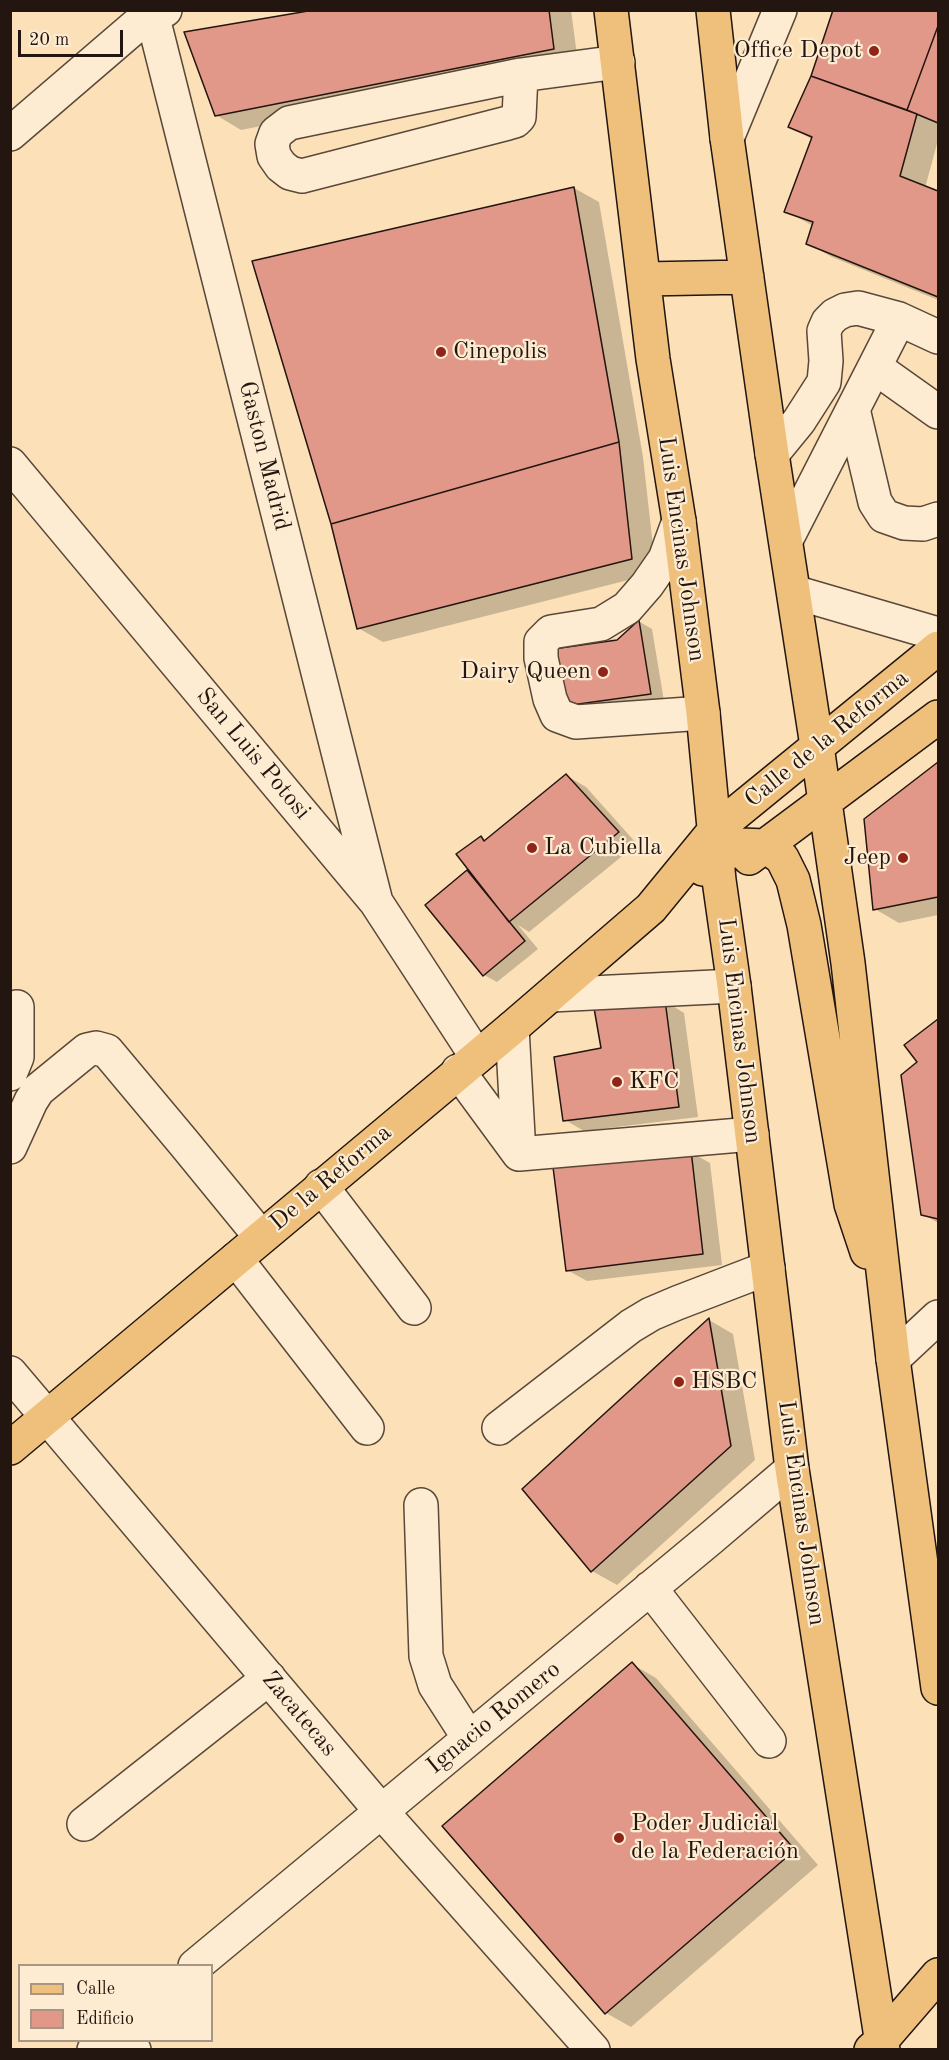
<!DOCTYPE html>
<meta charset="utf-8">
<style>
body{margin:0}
#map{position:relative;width:949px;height:2060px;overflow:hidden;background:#fce1b8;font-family:"Old Standard TT",serif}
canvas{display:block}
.frame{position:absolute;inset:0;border:12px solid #23150f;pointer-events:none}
.legend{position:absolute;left:18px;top:1964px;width:195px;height:78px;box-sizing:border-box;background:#fdecd1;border:2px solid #a69683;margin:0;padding:8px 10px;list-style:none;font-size:18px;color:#23150f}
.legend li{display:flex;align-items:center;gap:12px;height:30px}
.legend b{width:30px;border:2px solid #a69683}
.scale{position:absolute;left:18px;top:30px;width:105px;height:27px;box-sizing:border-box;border:3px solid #23150f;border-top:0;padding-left:8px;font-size:18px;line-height:21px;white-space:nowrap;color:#23150f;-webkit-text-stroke:4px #fdecd1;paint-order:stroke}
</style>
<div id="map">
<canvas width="949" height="2060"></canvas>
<div class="frame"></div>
<ul class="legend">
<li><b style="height:8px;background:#eec07c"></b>Calle</li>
<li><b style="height:16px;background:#e19889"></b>Edificio</li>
</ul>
<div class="scale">20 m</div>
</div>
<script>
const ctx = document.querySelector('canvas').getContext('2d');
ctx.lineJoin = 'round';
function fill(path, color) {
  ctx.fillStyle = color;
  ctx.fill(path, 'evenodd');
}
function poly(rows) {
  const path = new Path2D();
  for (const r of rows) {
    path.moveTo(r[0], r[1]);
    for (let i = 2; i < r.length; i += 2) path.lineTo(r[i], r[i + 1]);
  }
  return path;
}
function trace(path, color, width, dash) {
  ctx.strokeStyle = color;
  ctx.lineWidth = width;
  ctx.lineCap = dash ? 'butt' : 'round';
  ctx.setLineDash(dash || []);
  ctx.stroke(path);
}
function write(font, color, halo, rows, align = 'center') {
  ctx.font = font + ' "Old Standard TT",serif';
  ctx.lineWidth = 4.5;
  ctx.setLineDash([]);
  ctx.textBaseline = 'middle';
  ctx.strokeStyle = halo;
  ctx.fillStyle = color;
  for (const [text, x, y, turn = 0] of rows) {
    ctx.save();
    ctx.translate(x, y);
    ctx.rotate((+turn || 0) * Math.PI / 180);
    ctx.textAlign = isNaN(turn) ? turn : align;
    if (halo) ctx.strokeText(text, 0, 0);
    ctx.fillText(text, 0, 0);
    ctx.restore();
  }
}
fill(poly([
 [323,10,571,10,578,63,241,130,216,115],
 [835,10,938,10,938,140,925,188,938,193,938,300,832,257,807,243,813,226,786,211,813,140,790,126,812,77],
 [574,188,599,202,643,457,656,573,383,642,358,628],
 [640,622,652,629,664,701,578,713,565,705,618,641],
 [938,764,938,915,899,923,875,909,866,820],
 [567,776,586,787,637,844,529,932,518,925,538,949,497,982,484,975,467,872,475,876,481,838,487,841],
 [665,1001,684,1013,698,1117,584,1131,565,1120,602,1049],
 [938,1020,938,1223,923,1214,919,1062,906,1046],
 [690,1152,710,1163,722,1265,587,1281,567,1270],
 [709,1320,733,1334,755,1460,617,1585,592,1571],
 [632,1664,656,1678,818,1865,631,2027,606,2013]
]), '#0003');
const building = poly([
 [314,10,549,10,554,49,215,116,184,32,314,10],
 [833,10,938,10,938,26,907,110,811,76,833,10],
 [938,26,938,123,907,110,938,26],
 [811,76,917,114,900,176,938,191,938,297,806,244,813,222,784,212,812,137,788,127,811,76],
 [574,187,619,442,331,524,252,261,574,187],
 [619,442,632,559,357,629,331,524,619,442],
 [639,620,651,694,564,706,553,649,617,640,639,620],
 [938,762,938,897,873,910,864,819,938,762],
 [566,774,619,832,509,922,456,854,481,836,484,841,566,774],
 [467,870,525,941,483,976,425,905,467,870],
 [665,1000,679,1107,563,1121,554,1057,601,1048,594,1008,665,1000],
 [938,1019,938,1219,921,1215,901,1075,917,1062,904,1045,938,1019],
 [691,1150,703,1254,566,1271,553,1167,691,1150],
 [709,1318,731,1446,591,1572,522,1489,709,1318],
 [632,1662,795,1850,605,2014,442,1826,632,1662]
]);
fill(building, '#e19889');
trace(building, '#23150f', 1.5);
const minor = poly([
 [151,10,376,902],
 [521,75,519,117,515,121,508,123,302,176,290,173,281,166,274,156,272,144,276,133,289,123,521,75,618,62],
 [10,134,152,12,165,10],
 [727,138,780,10],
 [876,368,938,412],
 [853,409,875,502,884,516,904,523,923,524,938,519],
 [772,454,799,421,824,382,826,361,824,331,828,322,835,315,845,310,858,308,899,319,938,337],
 [10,464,376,902,477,1057],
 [679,521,665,559,647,585,627,608,601,624,551,632,541,642,541,658,550,699,557,715,576,722,703,713],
 [786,540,899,319],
 [794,592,938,634],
 [551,995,734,986],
 [512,1028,519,1154],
 [458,1071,519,1154],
 [10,1074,17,1057,17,1007],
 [10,1147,31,1101,38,1090,87,1050,96,1048,107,1051,184,1143,261,1237],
 [519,1154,752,1134],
 [321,1186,414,1308],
 [236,1259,367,1428],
 [893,1359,938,1317],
 [10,1373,381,1811,593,2050],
 [499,1428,631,1326,651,1314,677,1303,768,1268],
 [421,1505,426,1656,435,1685,469,1738],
 [650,1588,769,1741],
 [84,1824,269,1678],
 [195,1966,711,1538,792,1469],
 [128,2040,134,2050],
 [94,2050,105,2040]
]);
const major = poly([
 [611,10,653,359,679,521,703,713,719,880,734,986,792,1469,883,2050],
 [713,10,727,138,772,454,817,746,848,963,893,1359,938,1688],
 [645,279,747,277],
 [749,858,938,717],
 [703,869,718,858,742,845,765,846,782,858,793,880,804,925,851,1204,867,1252],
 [10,1448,512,1028,651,908,715,830,938,648],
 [871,2050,881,2041,938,1975]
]);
trace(minor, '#594839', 36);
trace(major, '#23150f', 36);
trace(minor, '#fdecd1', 33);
trace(major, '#eec07c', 33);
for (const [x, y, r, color] of [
 [874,51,6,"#8f2418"],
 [441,352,6,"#8f2418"],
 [603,672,6,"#8f2418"],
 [532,848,6,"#8f2418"],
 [903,858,6,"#8f2418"],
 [617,1082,6,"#8f2418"],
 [679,1382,6,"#8f2418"],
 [619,1838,6,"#8f2418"]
]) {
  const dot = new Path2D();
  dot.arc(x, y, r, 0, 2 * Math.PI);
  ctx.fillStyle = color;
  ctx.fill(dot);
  trace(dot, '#fdecd1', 2);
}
write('24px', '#23150f', '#fdecd1', [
 ["Office Depot",862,51,"right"],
 ["Cinepolis",453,352],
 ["Dairy Queen",591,672,"right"],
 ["La Cubiella",544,848],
 ["Jeep",891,858,"right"],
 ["KFC",629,1082],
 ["HSBC",691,1382],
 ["Poder Judicial",631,1824],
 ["de la Federación",631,1852]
], 'left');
write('24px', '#23150f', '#fdecd1', [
 ["Gaston Madrid",264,456,76],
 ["Luis Encinas Johnson",681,549,82],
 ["Calle de la Reforma",827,739,-39],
 ["San Luis Potosi",253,754,50],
 ["Luis Encinas Johnson",739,1031,83],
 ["De la Reforma",331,1178,-40],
 ["Luis Encinas Johnson",801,1513,82],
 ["Zacatecas",299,1714,50],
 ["Ignacio Romero",494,1718,-39]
]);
</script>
